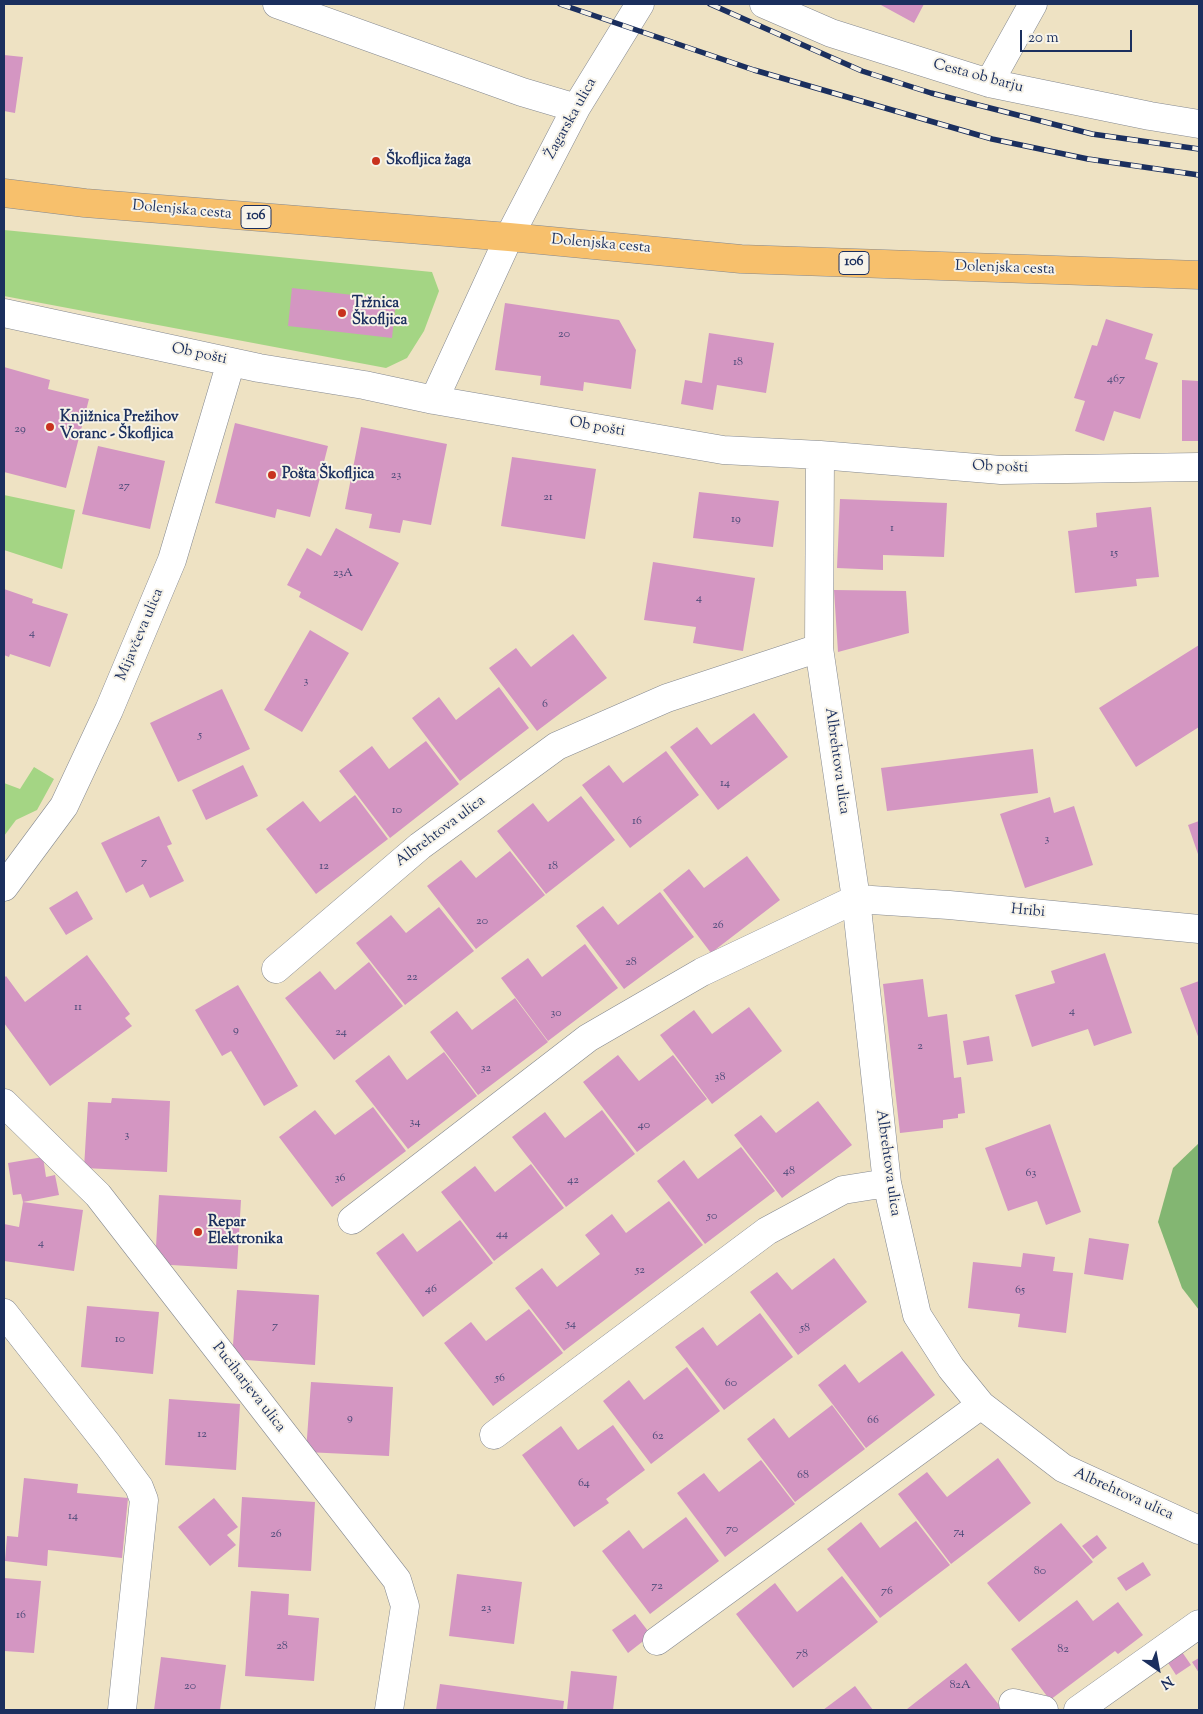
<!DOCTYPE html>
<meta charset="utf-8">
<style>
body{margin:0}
#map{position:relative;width:1203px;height:1714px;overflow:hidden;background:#eee2c3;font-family:"Sorts Mill Goudy",serif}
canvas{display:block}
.frame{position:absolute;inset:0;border:5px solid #1b2f5e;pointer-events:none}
.north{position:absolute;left:1133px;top:1644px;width:50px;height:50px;-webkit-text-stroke:4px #f7f3e8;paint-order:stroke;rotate:147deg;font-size:14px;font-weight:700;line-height:20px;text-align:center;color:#1b2f5e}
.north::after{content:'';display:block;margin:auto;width:18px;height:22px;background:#1b2f5e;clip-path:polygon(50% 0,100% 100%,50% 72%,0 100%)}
.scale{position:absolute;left:1020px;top:30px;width:112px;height:22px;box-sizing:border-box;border:2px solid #1b2f5e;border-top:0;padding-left:6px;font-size:15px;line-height:18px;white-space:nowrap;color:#1b2f5e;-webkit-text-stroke:4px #f7f3e8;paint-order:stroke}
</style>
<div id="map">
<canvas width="1203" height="1714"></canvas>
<div class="frame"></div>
<div class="north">N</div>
<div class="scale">20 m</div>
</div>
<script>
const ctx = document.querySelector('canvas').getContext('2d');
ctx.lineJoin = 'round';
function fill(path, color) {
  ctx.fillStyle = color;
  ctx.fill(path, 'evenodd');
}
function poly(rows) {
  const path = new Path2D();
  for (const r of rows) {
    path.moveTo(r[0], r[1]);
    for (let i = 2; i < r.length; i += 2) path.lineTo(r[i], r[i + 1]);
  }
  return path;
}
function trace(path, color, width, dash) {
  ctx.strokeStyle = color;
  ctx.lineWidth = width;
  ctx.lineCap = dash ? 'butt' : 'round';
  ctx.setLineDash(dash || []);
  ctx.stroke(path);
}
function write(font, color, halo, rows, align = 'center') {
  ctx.font = font + ' "Sorts Mill Goudy",serif';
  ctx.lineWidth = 4;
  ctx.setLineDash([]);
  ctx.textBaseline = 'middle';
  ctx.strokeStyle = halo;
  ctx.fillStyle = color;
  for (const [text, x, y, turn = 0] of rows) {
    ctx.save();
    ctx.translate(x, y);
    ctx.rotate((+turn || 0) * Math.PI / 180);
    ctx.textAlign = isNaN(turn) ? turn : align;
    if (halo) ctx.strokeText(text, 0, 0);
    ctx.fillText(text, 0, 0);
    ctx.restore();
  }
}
fill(poly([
 [4,230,432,272,439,291,424,331,407,358,386,368,4,296],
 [4,495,75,510,62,569,4,550],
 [34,767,54,779,37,810,16,820,4,836,4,783,20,789]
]), '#a4d584');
fill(poly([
 [1199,1143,1199,1310,1182,1288,1158,1222,1173,1168]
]), '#83b672');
fill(poly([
 [882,4,924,4,914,23,881,5],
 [4,55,23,57,15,113,4,111],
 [292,288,396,300,392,338,288,326],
 [505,303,619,320,636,350,631,389,584,382,583,391,540,385,541,376,495,370],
 [1106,319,1153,334,1145,359,1158,363,1140,419,1114,411,1104,441,1075,431,1085,401,1074,398,1092,345,1097,346],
 [709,333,774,343,766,393,717,385,713,410,681,404,685,380,702,383],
 [4,367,50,380,48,389,89,399,66,488,4,472],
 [1182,380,1199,381,1199,441,1182,441],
 [235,423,328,446,310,517,277,509,275,518,215,503],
 [361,427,447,444,431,525,403,520,400,533,369,528,372,514,345,509],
 [98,446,165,461,150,529,82,514],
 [512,457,596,469,585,539,501,526],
 [699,492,779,501,773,547,693,538],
 [840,499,947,503,944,557,883,555,883,570,837,568],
 [1151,507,1159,577,1136,579,1137,586,1075,593,1068,531,1097,527,1096,513],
 [336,528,399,563,362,631,299,597,301,592,287,585,307,548,321,556],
 [653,562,755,578,743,651,693,643,696,627,644,620],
 [4,589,33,599,32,603,68,614,50,667,10,654,9,657,4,655],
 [834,590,906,591,909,633,838,652],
 [310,630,349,653,302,732,264,710],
 [573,634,607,678,537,731,489,668,516,648,531,667],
 [1199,645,1199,727,1136,767,1099,708],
 [499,687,529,728,460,781,412,718,439,697,456,720],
 [222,689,250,749,178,782,150,723],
 [754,713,788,757,718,810,670,747,697,727,711,745],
 [426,741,459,784,390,838,339,771,372,746,389,769],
 [1033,749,1038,793,887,811,881,768],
 [666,751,699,795,630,848,582,785,609,765,623,783],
 [243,765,258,796,206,820,192,790],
 [355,795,388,839,316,894,266,829,303,801,320,822],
 [581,796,615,840,546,894,497,831,533,803,548,822],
 [1050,797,1054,813,1074,806,1093,865,1025,888,1000,814],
 [159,816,172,844,167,846,184,881,150,898,143,884,126,893,101,843],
 [1199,821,1199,857,1188,825],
 [510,851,545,895,476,949,427,886,461,860,476,878],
 [747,856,780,900,711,953,663,890,689,869,704,888],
 [77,891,93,919,66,935,49,908],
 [660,892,694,937,624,989,576,926,603,906,618,925],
 [439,907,474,951,405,1005,356,943,391,915,406,933],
 [585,944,618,988,548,1041,501,978,528,958,542,977],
 [1105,953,1132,1033,1094,1046,1088,1029,1032,1047,1015,995,1055,983,1051,971],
 [87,955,130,1014,125,1018,132,1026,50,1086,4,1023,4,978,6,976,25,1002],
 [369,962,403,1006,334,1060,285,998,320,971,335,990],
 [923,979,928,1017,947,1014,954,1078,961,1077,965,1113,958,1114,958,1118,943,1120,943,1128,900,1133,883,984],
 [1199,981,1199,1039,1180,988],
 [238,985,298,1086,264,1106,231,1051,222,1056,195,1010],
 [515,998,548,1042,478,1095,430,1032,457,1011,472,1030],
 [749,1007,782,1051,712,1104,660,1035,694,1010,712,1034],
 [989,1036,993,1061,967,1065,963,1041],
 [444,1052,477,1096,408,1149,355,1081,389,1055,407,1080],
 [618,1055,639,1081,673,1055,707,1099,637,1152,583,1082],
 [112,1098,170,1101,167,1172,84,1168,88,1102,111,1103],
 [818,1101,852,1145,782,1198,734,1135,761,1115,776,1133],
 [373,1107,406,1151,332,1207,279,1137,315,1110,335,1135],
 [602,1110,635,1154,566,1207,512,1137,545,1112,565,1138],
 [1050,1124,1081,1212,1046,1225,1037,1201,1008,1211,985,1148],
 [741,1147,775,1191,705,1244,657,1181,684,1160,698,1179],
 [43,1157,46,1177,55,1175,59,1195,23,1202,21,1194,13,1195,8,1163],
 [531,1164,564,1208,494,1261,441,1192,475,1166,495,1192],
 [159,1195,241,1200,237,1269,155,1264],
 [669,1201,703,1245,564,1351,515,1288,542,1268,557,1287,600,1254,585,1235,612,1214,626,1233],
 [23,1202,83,1210,74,1271,4,1261,4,1224,19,1227],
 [460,1220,493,1263,423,1317,376,1253,403,1233,417,1252],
 [1089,1238,1129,1244,1123,1280,1084,1274],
 [1023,1253,1055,1257,1053,1271,1073,1273,1066,1333,1018,1327,1020,1314,968,1308,973,1262,1021,1267],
 [834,1258,867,1302,798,1355,750,1292,777,1272,792,1290],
 [237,1290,319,1295,315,1365,232,1359],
 [87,1306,159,1312,153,1374,81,1367],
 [529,1309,563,1353,493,1406,444,1343,471,1322,486,1341],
 [760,1313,793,1357,724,1410,675,1347,703,1327,717,1346],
 [902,1351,935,1395,866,1448,818,1385,845,1364,859,1383],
 [687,1367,720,1411,651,1464,603,1401,629,1380,644,1400],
 [311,1382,393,1387,389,1456,306,1452],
 [169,1399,240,1404,236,1470,165,1465],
 [832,1405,865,1449,795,1502,747,1439,774,1418,789,1438],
 [613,1425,645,1470,606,1499,609,1503,574,1527,522,1455,561,1426,578,1450],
 [998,1458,1031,1503,951,1564,898,1494,927,1472,947,1497],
 [761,1460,795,1504,725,1557,677,1493,704,1473,719,1492],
 [24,1478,78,1484,77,1493,128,1498,122,1558,48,1550,47,1566,5,1561,7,1536,18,1537],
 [242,1497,315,1502,311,1571,238,1567],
 [214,1498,238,1527,227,1535,236,1545,210,1566,178,1527],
 [686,1517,719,1561,650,1614,602,1551,629,1530,643,1549],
 [916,1521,950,1565,880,1618,827,1549,861,1522,880,1548],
 [1061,1523,1093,1562,1019,1622,987,1583],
 [1097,1535,1107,1548,1093,1559,1082,1546],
 [1143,1562,1151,1575,1126,1591,1117,1578],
 [457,1574,522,1582,514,1644,449,1636],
 [842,1576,878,1622,793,1688,736,1614,775,1583,797,1612],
 [4,1578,41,1581,34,1653,4,1651],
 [251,1591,289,1594,288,1615,319,1618,314,1681,245,1676],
 [1077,1600,1093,1621,1118,1602,1143,1635,1118,1654,1115,1651,1050,1700,1011,1649],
 [635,1614,651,1635,628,1653,612,1630],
 [1180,1649,1191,1665,1176,1675,1165,1658],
 [161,1657,226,1665,220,1710,154,1710],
 [1199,1658,1199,1673,1192,1662],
 [966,1663,1003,1710,908,1710,907,1709],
 [571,1671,617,1676,613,1710,567,1710],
 [440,1684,564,1701,563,1710,436,1710],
 [855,1686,873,1710,823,1710]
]), '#d496c2');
const minor = poly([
 [277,4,522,92,576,108],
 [764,4,831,33,989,83,1150,116,1199,124],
 [989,83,1033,4],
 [4,313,259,368,364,385,434,400,723,450,820,455,1001,470,1199,467],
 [434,400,509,237,576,108,640,4],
 [820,455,819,648,856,899,887,1183,917,1315,951,1368,981,1405,1063,1468,1199,1530],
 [4,887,64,806,109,710,172,560,231,362],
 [276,969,420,846,557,746,667,698,819,648],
 [4,1103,98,1195,397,1580,405,1606,389,1710],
 [352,1220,588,1038,702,972,856,899,949,905,1199,929],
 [4,1313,108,1445,139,1487,144,1500,122,1710],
 [494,1435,767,1231,843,1190,887,1183],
 [657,1641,981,1405],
 [1013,1703,1044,1710],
 [1078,1710,1199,1624]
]);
const major = poly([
 [4,193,85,203,509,237,741,259,1199,275]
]);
trace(minor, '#848890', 29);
trace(major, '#848890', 29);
trace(minor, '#fff', 28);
trace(major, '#f7c06c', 28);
const rail = poly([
 [560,4,754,70,992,139,1088,159,1199,175],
 [710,4,862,71,931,93,1092,134,1199,149]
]);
trace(rail, '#1b2f5e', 5.5);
trace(rail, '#f7f3e8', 4, [11]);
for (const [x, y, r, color] of [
 [376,161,5,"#c8321e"],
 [342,313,5,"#c8321e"],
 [50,427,5,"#c8321e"],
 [272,475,5,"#c8321e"],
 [198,1232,5,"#c8321e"]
]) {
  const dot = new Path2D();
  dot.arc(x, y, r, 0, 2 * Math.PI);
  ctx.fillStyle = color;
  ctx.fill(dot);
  trace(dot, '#f7f3e8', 2);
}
write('12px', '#494977', null, [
 ["20",564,335],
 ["18",738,363],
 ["467",1116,380],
 ["29",20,430],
 ["23",396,476],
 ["27",124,487],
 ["21",548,498],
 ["19",736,520],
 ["1",892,529],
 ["15",1114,554],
 ["23A",343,574],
 ["4",699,599],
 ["4",32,634],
 ["3",306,682],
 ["6",545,705],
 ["5",200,736],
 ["14",725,784],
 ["10",397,811],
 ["16",637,822],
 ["3",1047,840],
 ["7",144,863],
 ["12",324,867],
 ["18",553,867],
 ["20",482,922],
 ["26",718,926],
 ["28",631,963],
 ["22",412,978],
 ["11",78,1008],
 ["4",1072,1012],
 ["30",556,1014],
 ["9",236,1031],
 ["24",341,1033],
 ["2",920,1047],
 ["32",486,1069],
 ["38",720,1078],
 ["34",415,1123],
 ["40",644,1126],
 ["3",127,1136],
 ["48",789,1172],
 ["63",1031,1174],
 ["36",340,1179],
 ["42",573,1181],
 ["50",712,1217],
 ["44",502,1235],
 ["4",41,1244],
 ["52",640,1271],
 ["46",431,1290],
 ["65",1020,1291],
 ["54",571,1325],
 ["7",275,1327],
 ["58",805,1329],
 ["10",120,1340],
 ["56",500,1379],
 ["60",731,1384],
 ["9",350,1419],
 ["66",873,1421],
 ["12",202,1435],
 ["62",658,1437],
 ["68",803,1476],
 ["64",584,1484],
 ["14",73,1517],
 ["70",732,1530],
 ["74",959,1533],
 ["26",276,1535],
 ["80",1040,1572],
 ["72",657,1587],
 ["76",887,1592],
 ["23",486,1609],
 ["16",21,1616],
 ["28",282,1647],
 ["82",1063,1650],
 ["78",802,1655],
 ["82A",960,1686],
 ["20",190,1687]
]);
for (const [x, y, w] of [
 [256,217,30],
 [854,263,30]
]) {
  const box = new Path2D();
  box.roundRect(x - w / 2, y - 11.5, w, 23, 4);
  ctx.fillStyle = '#f7f3e8';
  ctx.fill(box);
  trace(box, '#1b2f5e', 1);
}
write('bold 14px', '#1b2f5e', null, [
 ["106",256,217],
 ["106",854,263]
]);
write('15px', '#1b2f5e', '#f7f3e8', [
 ["Cesta ob barju",978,77,15],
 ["Žagarska ulica",572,119,-61],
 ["Dolenjska cesta",182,211,5],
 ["Dolenjska cesta",601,245,5],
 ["Dolenjska cesta",1005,269,2],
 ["Ob pošti",199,355,12],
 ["Ob pošti",597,428,10],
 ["Ob pošti",1000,468,2],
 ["Mijavčeva ulica",141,635,-67],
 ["Albrehtova ulica",836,761,82],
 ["Albrehtova ulica",441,832,-37],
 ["Hribi",1028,912,5],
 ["Albrehtova ulica",887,1163,82],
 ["Puciharjeva ulica",248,1388,52],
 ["Albrehtova ulica",1123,1495,24]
]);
write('bold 15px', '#1b2f5e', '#f7f3e8', [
 ["Škofljica žaga",386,161],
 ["Tržnica",352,304],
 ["Škofljica",352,321],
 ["Knjižnica Prežihov",60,418],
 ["Voranc - Škofljica",60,435],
 ["Pošta Škofljica",282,475],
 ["Repar",208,1223],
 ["Elektronika",208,1240]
], 'left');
</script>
